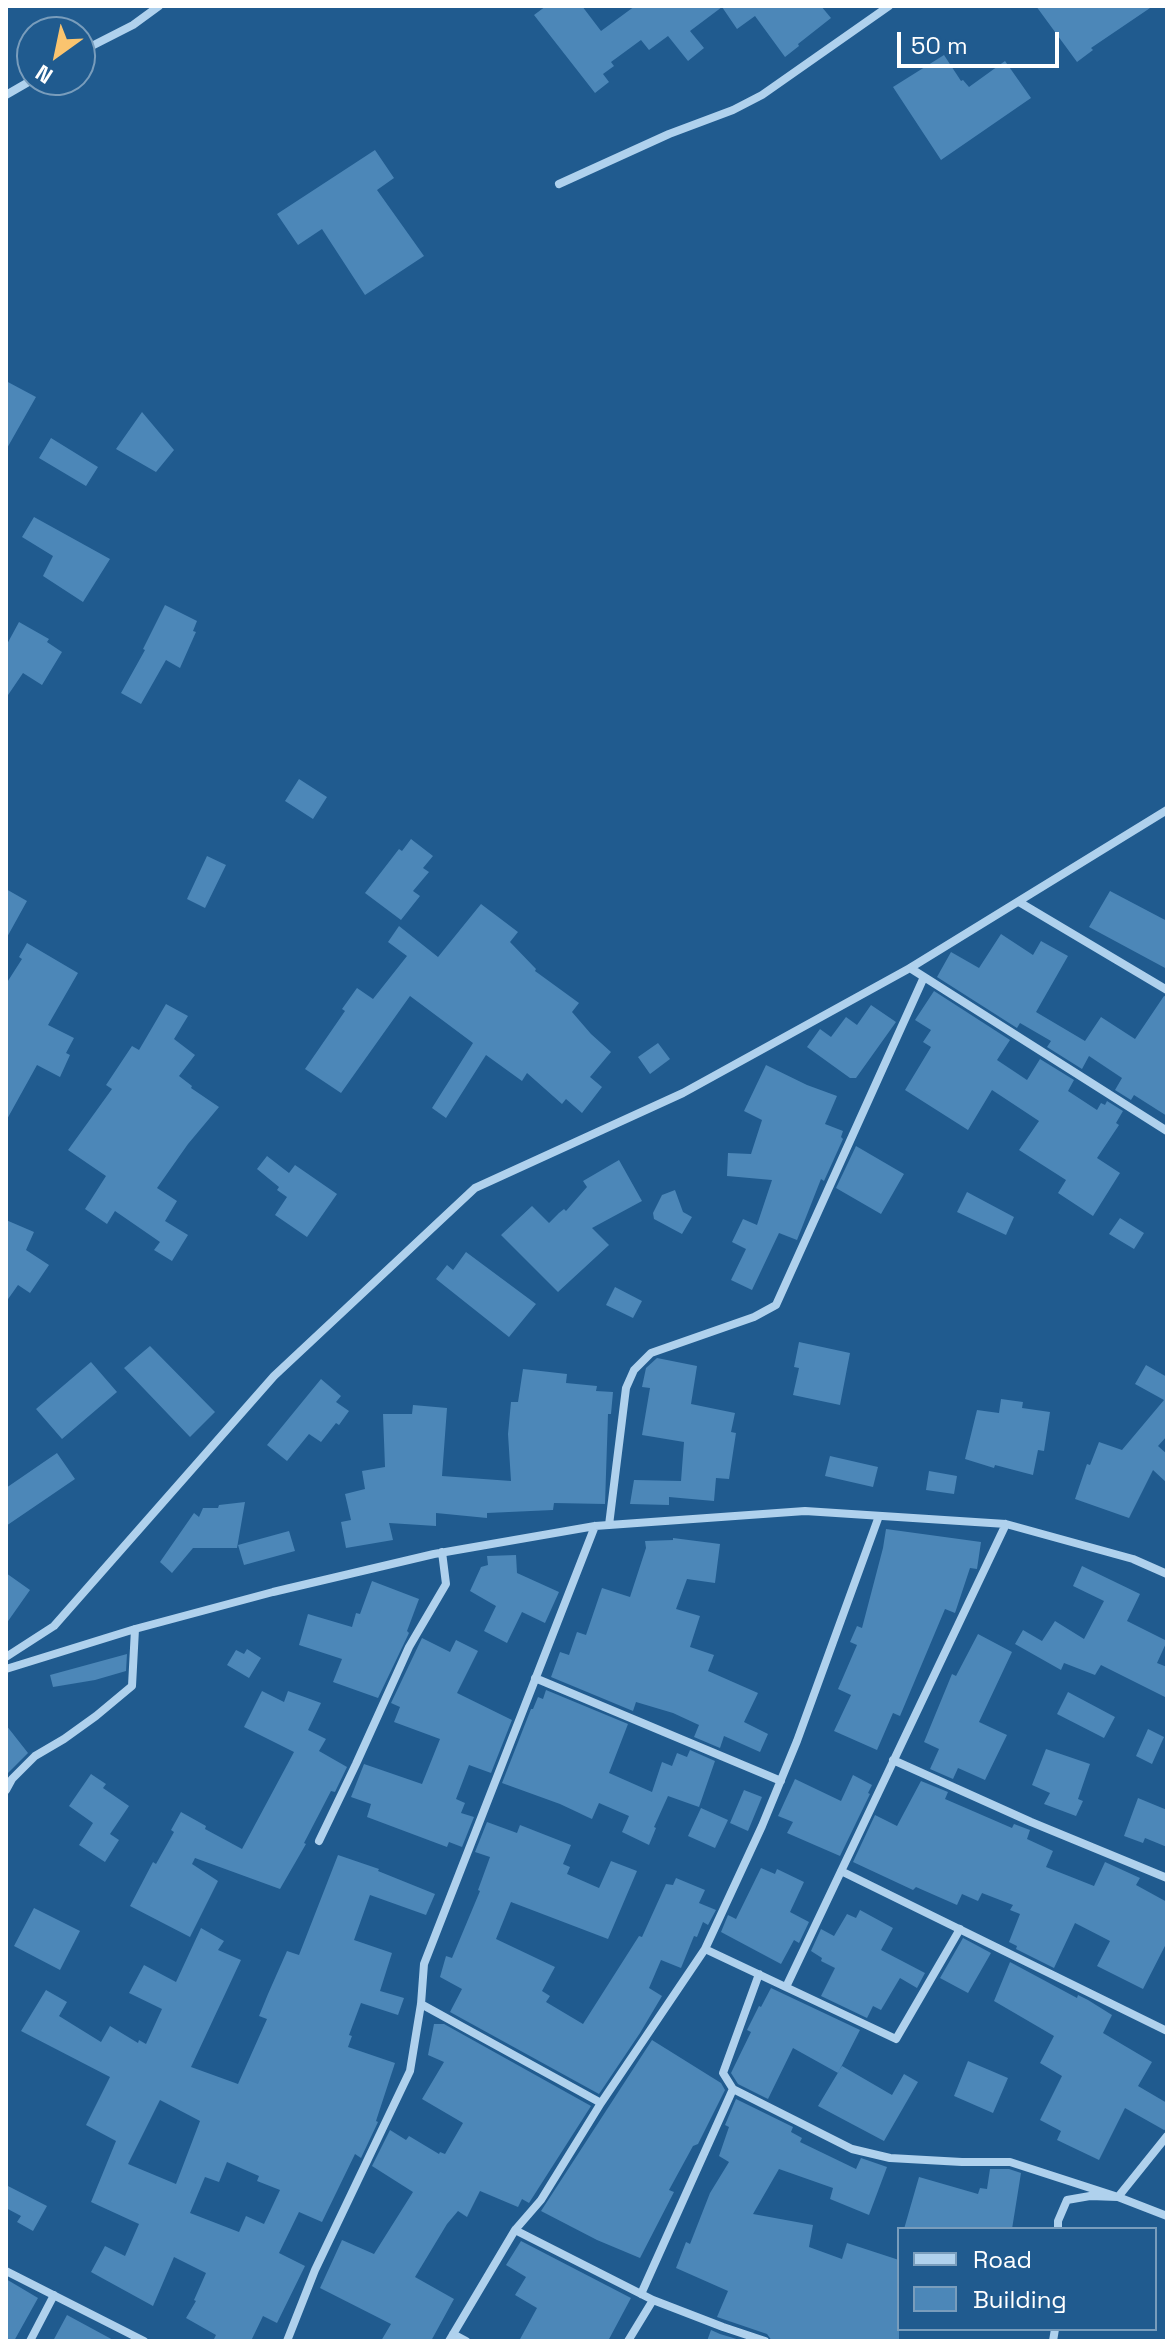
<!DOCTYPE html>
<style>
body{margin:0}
#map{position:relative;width:1173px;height:2347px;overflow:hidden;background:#205b8f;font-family:"Space Grotesk",sans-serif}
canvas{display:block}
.frame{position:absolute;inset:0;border:8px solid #fff;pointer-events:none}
.legend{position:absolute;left:897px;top:2227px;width:260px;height:104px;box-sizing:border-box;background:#205b8f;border:2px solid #799dbc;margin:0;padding:10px 14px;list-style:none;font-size:24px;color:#fff}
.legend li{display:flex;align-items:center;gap:16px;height:40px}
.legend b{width:40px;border:2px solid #799dbc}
.north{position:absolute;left:16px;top:16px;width:80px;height:80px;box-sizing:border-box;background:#205b8f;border:2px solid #799dbc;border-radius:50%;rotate:213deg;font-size:22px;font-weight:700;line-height:32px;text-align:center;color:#fff}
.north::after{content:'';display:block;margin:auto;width:28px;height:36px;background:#fac46f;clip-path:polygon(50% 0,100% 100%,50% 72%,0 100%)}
.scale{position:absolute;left:897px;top:32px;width:162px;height:36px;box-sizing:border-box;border:4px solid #fff;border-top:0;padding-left:10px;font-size:24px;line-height:28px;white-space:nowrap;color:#fff;-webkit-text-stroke:6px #205b8f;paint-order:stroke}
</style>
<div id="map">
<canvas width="1173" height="2347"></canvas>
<div class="frame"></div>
<ul class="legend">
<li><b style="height:10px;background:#afd1ed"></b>Road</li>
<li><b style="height:22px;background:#4c87b8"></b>Building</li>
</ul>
<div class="north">N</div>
<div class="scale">50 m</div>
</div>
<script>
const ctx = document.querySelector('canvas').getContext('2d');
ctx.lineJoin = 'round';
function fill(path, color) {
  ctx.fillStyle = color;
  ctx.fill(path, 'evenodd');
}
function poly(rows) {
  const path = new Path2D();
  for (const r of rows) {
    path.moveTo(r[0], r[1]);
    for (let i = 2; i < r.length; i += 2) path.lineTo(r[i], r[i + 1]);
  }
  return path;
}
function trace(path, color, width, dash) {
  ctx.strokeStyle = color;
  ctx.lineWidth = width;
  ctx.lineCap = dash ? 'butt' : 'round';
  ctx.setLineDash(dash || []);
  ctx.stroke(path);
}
fill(poly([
 [546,6,582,6,601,31,635,6,821,6,831,18,798,44,799,46,785,57,755,16,737,29,722,7,690,31,704,48,688,61,668,36,649,50,641,40,611,62,614,66,603,74,609,82,595,93,534,15],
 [1036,6,1153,6,1091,48,1093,50,1077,62],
 [944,55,961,81,963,80,969,87,1005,61,1031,98,941,160,893,87],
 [375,150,394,178,377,190,424,256,365,295,322,229,298,245,277,214],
 [6,381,36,397,6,450],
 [142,412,174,450,156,472,116,449],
 [51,438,98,467,86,486,39,458],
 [34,517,110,559,83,602,43,576,53,556,22,537],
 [165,605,197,621,193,631,196,632,180,668,166,660,141,704,121,693,145,650,143,649],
 [19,622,49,639,47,642,62,652,42,685,23,673,6,698,6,646],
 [299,779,327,797,313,819,285,801],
 [411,839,433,856,423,868,429,872,413,891,420,896,401,920,365,893,399,849,402,851],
 [207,856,226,865,205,908,187,899],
 [6,889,27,901,6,939],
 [1110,891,1167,921,1167,969,1089,927],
 [481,904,518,932,510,942,536,969,535,971,579,1003,572,1012,591,1034,611,1052,590,1077,602,1087,582,1113,566,1099,562,1104,527,1073,522,1081,486,1055,446,1118,432,1108,473,1043,410,996,341,1093,305,1069,345,1011,342,1009,357,988,373,999,407,956,388,942,399,926,438,957],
 [1001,934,1033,955,1041,941,1068,956,1036,1012,1085,1041,1101,1017,1135,1039,1164,996,1167,997,1167,1116,1134,1095,1131,1100,1115,1090,1122,1078,1089,1056,1082,1069,1047,1047,1051,1041,1020,1023,1017,1028,937,977,951,952,979,968],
 [27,943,78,973,48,1025,74,1038,66,1053,70,1055,60,1077,37,1065,6,1121,6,984,22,959,19,957],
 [934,991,1010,1040,997,1060,1027,1080,1040,1059,1074,1080,1068,1091,1097,1110,1101,1103,1105,1105,1107,1101,1123,1111,1116,1123,1119,1125,1097,1158,1120,1173,1093,1216,1058,1193,1066,1180,1019,1150,1039,1121,992,1090,968,1130,905,1090,931,1047,923,1042,931,1030,915,1020],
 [166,1004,188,1016,174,1039,195,1055,179,1076,192,1086,191,1088,219,1107,188,1144,157,1188,177,1201,165,1221,188,1235,172,1261,154,1250,160,1242,115,1211,107,1224,85,1209,106,1176,68,1150,112,1089,106,1085,132,1046,139,1050],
 [871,1005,896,1022,856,1078,850,1078,807,1047,820,1029,831,1037,846,1017,857,1025],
 [658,1043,670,1059,650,1074,638,1057],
 [766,1065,807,1085,837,1096,825,1124,843,1131,841,1137,843,1139,824,1181,821,1179,797,1240,779,1233,752,1290,731,1280,746,1249,732,1242,743,1219,757,1225,772,1180,727,1176,728,1153,751,1154,762,1120,744,1111],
 [856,1146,904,1174,881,1214,836,1188],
 [267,1156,289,1173,295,1165,337,1194,307,1237,275,1215,287,1197,277,1190,279,1187,257,1169],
 [619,1160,642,1201,592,1228,609,1245,558,1292,501,1235,532,1206,549,1223,559,1213,564,1209,566,1211,587,1187,583,1181],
 [675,1190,683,1212,692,1217,682,1234,654,1219,653,1213,662,1195],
 [967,1192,1014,1217,1006,1235,957,1212],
 [1120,1218,1144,1233,1134,1249,1109,1234],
 [6,1220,34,1232,26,1250,49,1265,30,1293,18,1285,6,1302],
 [466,1252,536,1304,509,1337,436,1279,447,1265,453,1270],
 [615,1287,642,1301,633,1318,606,1305],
 [799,1342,850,1353,840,1405,793,1395,799,1368,794,1367],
 [150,1346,215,1412,190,1437,124,1368],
 [657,1358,697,1366,691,1404,735,1413,731,1432,736,1433,729,1479,716,1478,714,1501,669,1497,669,1505,630,1504,634,1480,681,1481,684,1442,642,1435,650,1388,642,1387,646,1368],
 [91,1362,117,1392,62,1439,36,1409],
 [1146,1365,1167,1377,1167,1436,1158,1446,1167,1454,1167,1483,1153,1470,1129,1518,1075,1499,1087,1464,1090,1465,1099,1442,1122,1450,1164,1400,1135,1384],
 [523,1369,567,1374,566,1383,597,1386,596,1391,613,1392,611,1414,608,1414,605,1504,554,1503,553,1510,487,1513,487,1518,436,1513,436,1526,389,1523,393,1540,346,1548,341,1522,351,1520,345,1494,365,1489,362,1471,385,1467,383,1414,412,1414,413,1405,447,1408,442,1476,511,1481,508,1434,511,1402,518,1402],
 [321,1379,341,1396,336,1402,349,1411,339,1425,336,1423,321,1442,309,1434,287,1461,267,1445],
 [1001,1399,1023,1402,1022,1408,1050,1412,1044,1451,1038,1450,1033,1475,995,1465,994,1468,965,1459,977,1410,999,1413],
 [57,1453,75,1479,6,1526,6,1488],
 [830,1456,878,1467,873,1487,825,1476],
 [929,1471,957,1476,954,1494,926,1490],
 [245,1502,237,1548,193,1548,172,1573,160,1562,194,1513,199,1517,203,1508,218,1508,219,1505],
 [886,1529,981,1542,977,1569,970,1568,955,1613,945,1609,900,1716,893,1713,877,1750,834,1731,851,1695,838,1689,857,1645,850,1642,857,1626,862,1628,883,1548],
 [289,1531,295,1551,244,1565,238,1545],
 [673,1538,720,1544,715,1583,687,1579,676,1609,700,1616,690,1647,714,1655,708,1671,758,1693,744,1722,768,1734,760,1752,724,1736,720,1748,694,1737,699,1725,673,1713,636,1702,633,1711,551,1677,560,1652,569,1655,577,1632,586,1635,602,1588,630,1597,646,1548,645,1541,673,1540],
 [516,1555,517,1573,559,1592,545,1623,522,1612,507,1643,484,1631,496,1606,470,1591,481,1567,488,1565,487,1556],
 [1082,1566,1140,1594,1127,1621,1167,1641,1157,1663,1167,1667,1167,1698,1101,1665,1095,1675,1064,1663,1061,1670,1015,1644,1023,1630,1042,1641,1055,1621,1084,1639,1104,1601,1073,1586],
 [6,1573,30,1590,6,1624],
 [372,1581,419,1599,407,1631,409,1633,378,1698,333,1682,342,1659,299,1645,308,1614,352,1627,356,1613,360,1614],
 [978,1634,1012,1652,979,1722,1007,1735,985,1780,958,1768,953,1779,930,1769,939,1749,924,1742,952,1674,956,1676],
 [422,1638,450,1652,456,1640,478,1651,457,1693,512,1720,491,1773,469,1765,456,1799,465,1803,461,1813,474,1817,462,1847,449,1842,447,1847,367,1817,371,1804,351,1797,364,1764,422,1784,440,1739,394,1722,400,1707,391,1703],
 [247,1649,261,1658,249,1678,227,1665,236,1650,244,1654],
 [127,1654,126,1671,95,1680,53,1687,50,1675],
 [546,1690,628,1724,609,1773,652,1792,662,1762,672,1766,677,1753,687,1757,690,1750,715,1761,699,1807,668,1796,654,1827,656,1828,649,1845,622,1832,629,1816,599,1803,592,1819,560,1804,502,1783,531,1709,533,1709,538,1697,543,1699],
 [262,1691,284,1702,288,1691,321,1703,308,1730,326,1739,319,1751,347,1767,335,1792,331,1791,304,1843,306,1844,280,1889,195,1858,192,1864,218,1881,190,1937,130,1906,153,1862,156,1864,174,1832,171,1830,181,1812,206,1826,205,1829,242,1849,294,1752,244,1727],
 [1068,1692,1115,1717,1104,1738,1057,1714],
 [6,1725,28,1753,6,1775],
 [1148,1729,1164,1737,1152,1764,1136,1756],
 [1046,1749,1090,1764,1078,1799,1083,1801,1076,1816,1044,1804,1050,1793,1032,1785],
 [91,1774,106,1784,103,1788,129,1806,110,1834,119,1840,105,1862,79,1845,93,1823,69,1806],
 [853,1775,872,1785,868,1793,870,1794,840,1856,787,1833,793,1822,778,1816,795,1779,841,1801],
 [921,1781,948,1792,945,1799,1012,1828,1014,1824,1030,1830,1027,1839,1053,1851,1046,1867,1094,1886,1105,1862,1140,1878,1136,1885,1167,1902,1167,1942,1143,1989,1097,1966,1110,1941,1075,1923,1054,1968,1016,1949,1017,1946,1009,1942,1020,1914,1010,1910,1013,1905,982,1893,978,1901,962,1894,957,1905,916,1887,913,1890,853,1862,875,1815,897,1826],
 [744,1790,762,1797,748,1831,730,1823],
 [1138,1798,1167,1810,1167,1847,1145,1838,1143,1843,1124,1836],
 [701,1808,728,1820,715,1848,688,1836],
 [487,1822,517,1833,520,1825,571,1845,563,1864,570,1867,567,1874,599,1888,611,1861,637,1871,608,1939,511,1902,496,1939,555,1967,542,1991,550,1996,546,2002,583,2024,639,1936,642,1937,666,1884,673,1885,676,1878,705,1890,699,1903,716,1910,708,1925,703,1922,697,1937,694,1936,681,1968,661,1960,649,1988,662,1996,640,2033,599,2094,450,2012,462,1989,440,1977,446,1956,452,1958,480,1891,478,1890,490,1857,475,1852],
 [338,1855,379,1869,378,1871,435,1894,426,1915,370,1895,354,1940,392,1953,380,1991,404,1998,398,2015,361,2003,349,2035,352,2036,348,2047,395,2063,376,2121,378,2122,361,2158,355,2154,322,2222,299,2212,279,2253,305,2266,277,2323,263,2316,251,2341,213,2341,216,2335,186,2318,196,2301,194,2300,206,2273,174,2257,153,2306,91,2272,105,2246,125,2256,139,2224,91,2202,116,2141,86,2125,110,2077,21,2031,46,1990,67,2002,59,2016,101,2042,110,2026,138,2043,139,2040,146,2044,162,2009,129,1993,144,1965,176,1982,201,1928,224,1941,218,1950,241,1960,191,2067,238,2084,267,2019,259,2016,268,1994,287,1951,299,1955],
 [160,2100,200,2121,176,2184,128,2164],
 [227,2162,259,2176,257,2181,280,2190,264,2224,246,2216,239,2232,190,2213,205,2177,219,2182],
 [761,1868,775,1874,777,1869,804,1882,790,1912,809,1922,799,1943,794,1940,781,1964,721,1932,728,1915,736,1919],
 [34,1908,80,1931,60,1970,14,1946],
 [860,1910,893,1928,881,1950,925,1973,917,1988,900,1978,881,2010,873,2006,867,2018,821,1996,835,1968,821,1961,822,1958,811,1951,821,1929,834,1936,847,1914,856,1918],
 [963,1938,991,1953,968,1993,940,1978],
 [1010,1962,1077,1998,1078,1995,1088,2000,1112,2015,1103,2033,1152,2062,1138,2086,1167,2103,1167,2129,1164,2130,1125,2108,1099,2160,1057,2140,1061,2131,1040,2120,1062,2076,1040,2063,1054,2036,994,2001],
 [771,1988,860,2030,838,2073,793,2048,768,2099,738,2084,731,2073,751,2032,747,2030,759,2006,761,2007],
 [434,2024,444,2024,591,2106,529,2203,522,2199,518,2207,480,2191,467,2217,458,2211,447,2224,415,2277,454,2299,431,2341,381,2341,391,2324,320,2288,342,2240,374,2254,413,2192,372,2166,390,2130,406,2140,409,2136,439,2154,440,2152,445,2154,463,2123,422,2099,444,2062,428,2055],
 [652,2040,721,2083,725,2090,698,2144,693,2146,669,2190,674,2192,640,2258,597,2240,541,2211],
 [968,2061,1008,2078,993,2113,954,2096],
 [842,2066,892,2095,904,2074,918,2082,884,2141,818,2106],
 [736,2099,793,2127,791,2132,802,2138,800,2142,856,2169,861,2158,887,2167,869,2215,830,2199,833,2188,779,2169,753,2214,813,2225,809,2247,842,2259,847,2243,899,2260,899,2341,772,2341,767,2334,717,2317,728,2291,676,2268,686,2242,690,2244,710,2193,729,2162,719,2156,729,2127,725,2125],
 [990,2169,1009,2169,1021,2173,1012,2229,904,2229,919,2177,978,2194,980,2188,987,2189],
 [6,2185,47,2206,33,2231,17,2222,21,2216,6,2208],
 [521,2241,631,2298,608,2341,519,2341,537,2308,515,2295,526,2277,506,2265],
 [6,2279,38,2298,14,2341,6,2341],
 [67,2315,115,2341,53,2341],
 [711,2330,720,2334,743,2341,707,2341]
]), '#4c87b8');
trace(poly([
 [80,52,133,25,159,6],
 [6,95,32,80],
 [559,184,669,134,733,110,762,95,889,6],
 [1019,902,1167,990],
 [910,968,1167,1131],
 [609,1525,626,1388,634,1370,651,1353,754,1317,776,1305,924,977],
 [6,1657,54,1626,274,1376,475,1188,683,1093,910,968,1167,810],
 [6,1669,135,1629,273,1592,434,1554,595,1526,805,1511,1006,1524,1133,1559,1167,1574],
 [535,1678,781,1781],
 [893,1760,1031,1822,1167,1878],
 [6,1790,12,1779,35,1756,64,1739,96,1716,132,1686,135,1629],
 [319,1841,356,1764,409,1647,446,1584,442,1552],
 [841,1871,1167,2031],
 [705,1949,896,2039,960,1929],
 [786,1987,1006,1524],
 [421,2004,601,2103],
 [733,2089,852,2149,890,2158,962,2162,1010,2162,1118,2197,1167,2216],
 [1058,2229,1058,2221,1067,2200,1090,2196,1118,2197,1167,2136],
 [515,2230,653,2300,723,2327,765,2341],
 [6,2271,144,2341],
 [641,2294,733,2089,723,2073,759,1974],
 [453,2334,466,2341],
 [30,2341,54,2295],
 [287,2341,315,2270,410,2071,421,2004,424,1964,595,1526],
 [449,2341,515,2230,541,2200,601,2103,705,1949,762,1826,797,1741,879,1516],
 [628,2341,653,2300],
 [1053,2341,1055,2329]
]), '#afd1ed', 8);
</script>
